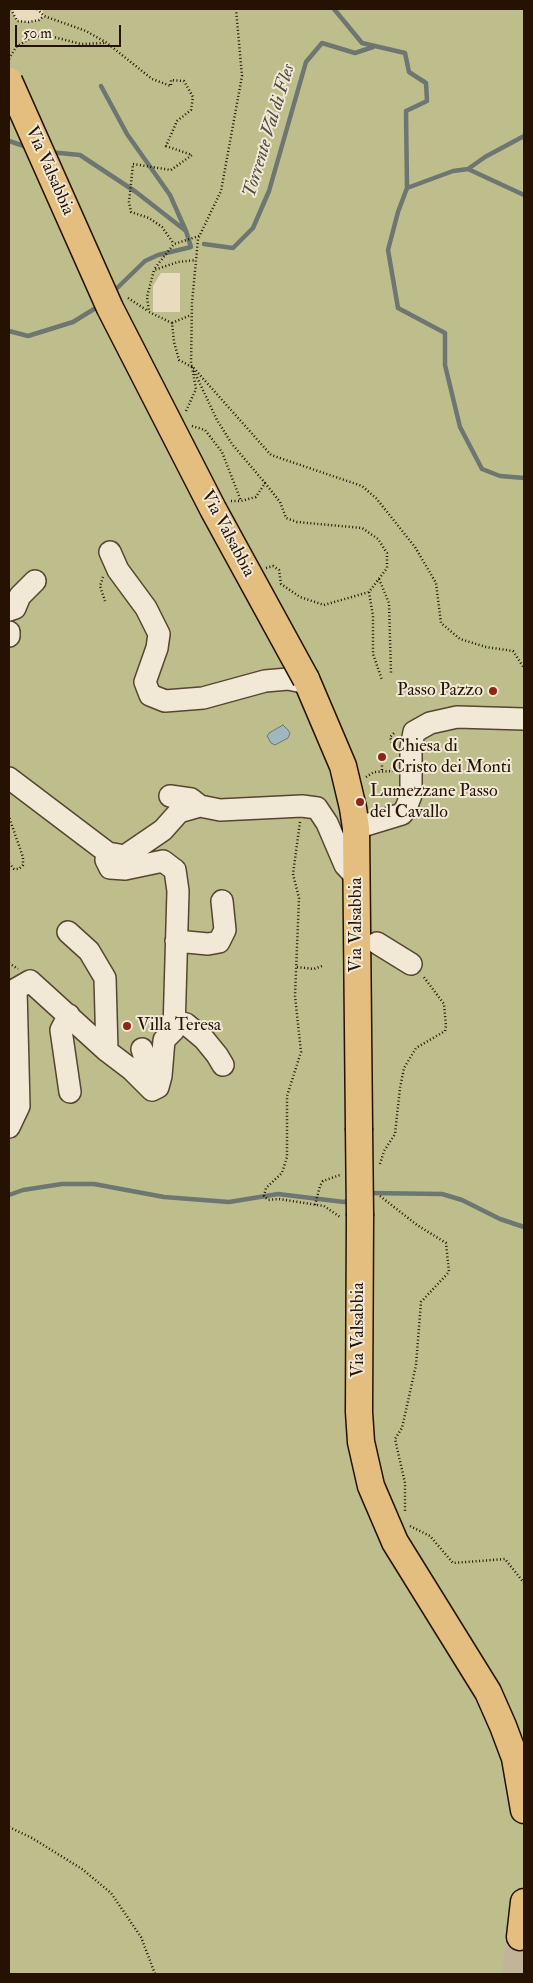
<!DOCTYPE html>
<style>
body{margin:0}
#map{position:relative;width:533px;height:1983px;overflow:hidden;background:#e9dcbe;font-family:"IM FELL Double Pica",serif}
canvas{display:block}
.frame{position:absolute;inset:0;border:10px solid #261202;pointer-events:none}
.scale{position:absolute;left:15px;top:25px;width:106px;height:22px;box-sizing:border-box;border:2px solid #261202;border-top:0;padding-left:6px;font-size:15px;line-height:18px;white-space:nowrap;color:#261202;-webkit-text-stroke:4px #f1e8d5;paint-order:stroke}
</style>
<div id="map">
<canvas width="533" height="1983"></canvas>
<div class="frame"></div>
<div class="scale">50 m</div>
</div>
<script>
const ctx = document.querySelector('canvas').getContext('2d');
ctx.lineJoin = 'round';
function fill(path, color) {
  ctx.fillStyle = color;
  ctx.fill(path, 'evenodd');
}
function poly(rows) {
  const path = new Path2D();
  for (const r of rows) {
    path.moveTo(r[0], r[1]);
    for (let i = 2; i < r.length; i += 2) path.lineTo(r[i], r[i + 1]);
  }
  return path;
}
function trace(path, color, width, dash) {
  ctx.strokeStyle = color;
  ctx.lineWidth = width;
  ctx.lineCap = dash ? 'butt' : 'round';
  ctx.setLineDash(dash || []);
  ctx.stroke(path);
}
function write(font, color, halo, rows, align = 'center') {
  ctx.font = font + ' "IM FELL Double Pica",serif';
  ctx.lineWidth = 4;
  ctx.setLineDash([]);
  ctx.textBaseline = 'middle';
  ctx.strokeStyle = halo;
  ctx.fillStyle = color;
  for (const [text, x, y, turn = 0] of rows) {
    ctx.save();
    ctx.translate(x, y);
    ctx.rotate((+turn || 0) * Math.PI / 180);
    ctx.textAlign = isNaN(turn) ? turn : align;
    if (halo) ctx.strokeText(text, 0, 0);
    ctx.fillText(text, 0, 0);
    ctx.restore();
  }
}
fill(poly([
 [9,9,11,9,17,21,29,22,39,20,44,16,42,9,524,9,524,1974,9,1974],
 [161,273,180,273,180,312,153,312,153,286]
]), '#bebe8c');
const water = poly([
 [283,725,288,730,290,733,288,738,275,745,271,743,267,736,269,733,283,725]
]);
fill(water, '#9eb8bd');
trace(water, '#6e7672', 1);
trace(poly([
 [334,9,362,43,405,53,409,72,426,83,427,101,406,111,407,188,398,212,388,250,398,308,445,333,445,365,460,427,482,469,500,476,524,478],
 [101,86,127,134,170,195,186,231],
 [9,141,27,147],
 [49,152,80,155,136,192,186,231,191,247,158,255,145,261,112,293],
 [468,169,524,195],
 [407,188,453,171,468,169,485,157,524,136],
 [204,244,233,248,253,228,269,191,306,62,322,43,355,53,373,47],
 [9,331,28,336,73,322,99,306],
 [367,1193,442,1194,462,1200,500,1219,524,1227],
 [9,1195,23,1190,62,1184,94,1184,164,1197,229,1202,278,1194,344,1202,351,1200]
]), '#6e7672', 4.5);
trace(poly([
 [515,1974,520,1937]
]), '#c2b498', 26, [26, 13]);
const minor = poly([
 [110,552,118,570,146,608,159,634,157,648,145,682,150,695,165,701,203,698,265,681,288,679,308,683],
 [9,610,15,608,20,596,35,581],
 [9,632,9,636],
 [9,778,108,853,125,856,163,830,179,812,200,806,220,810,302,806,317,808,327,823,345,865,357,878],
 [170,796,191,799,200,806],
 [356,828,402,814,406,808,411,795,411,748,414,732,430,723,457,717,524,719],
 [68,932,89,951,105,978,107,1051],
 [176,941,208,944,219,942,225,930,222,901],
 [377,943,411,964],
 [69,1015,61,1030,70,1092],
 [175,1021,186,1024,204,1039,217,1055,223,1065],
 [142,1049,147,1065,147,1085],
 [9,1127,19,1106,16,989,30,981,107,1051,132,1070,152,1090,158,1087,161,1076,164,1040,174,1030,178,891,175,870,163,861,125,869,110,868,106,860,108,853]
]);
const major = poly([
 [306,679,343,766,353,808,356,828,359,1128],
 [360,1216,359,1412,361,1442,371,1486,395,1542,488,1692,503,1726,515,1758,524,1810],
 [520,1937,524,1902]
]);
trace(minor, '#574431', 24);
trace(major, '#261202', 29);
trace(poly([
 [11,9,17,21,29,22,39,20,44,16],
 [37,9,44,16,86,31,107,43,152,79,171,86,171,80,184,81,193,97,191,110,177,121,166,146,192,155,171,170,133,164,129,202,131,212,149,218,162,227,174,244],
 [236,9,242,76,221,191,198,239,192,303,191,365,271,455,362,486,376,498,415,547,436,583,441,623,460,639,486,647,513,651,524,668],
 [9,59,16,47,31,38,46,35,81,44,106,43],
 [155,268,174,244,199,236],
 [128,298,148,311],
 [172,323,191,315],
 [192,367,179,360,174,342,172,323,149,312,147,297,154,270,178,262,196,260],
 [194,371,217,420,232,444,265,483],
 [186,411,196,389,192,367],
 [192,426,205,430,222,452,241,501,256,497,265,483,280,502,286,518,297,522,362,528,378,539,387,553,387,568,369,592,373,616,373,654,382,680],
 [231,501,241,501],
 [266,568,273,566,279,570,281,584,300,597,324,605,369,592],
 [103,577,100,586,105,601],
 [379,579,389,603,391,673],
 [393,746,390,737,395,732],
 [382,762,382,772],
 [366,777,374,772,394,771],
 [300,822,293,874,299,898,295,996,301,1052,287,1096,287,1157,282,1173,266,1188,264,1196,268,1200,279,1199,324,1206,340,1217],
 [9,863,14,869,19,869,23,865,23,857,9,817],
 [9,963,18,969],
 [297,967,314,969,322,966],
 [380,1164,384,1151,395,1134,400,1088,404,1068,416,1048,445,1031,446,1026,444,1004,423,976],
 [380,1196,417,1225,446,1243,449,1272,421,1302,416,1365,402,1428,395,1439,405,1483,405,1512],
 [315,1205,320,1186,323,1181,340,1175],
 [410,1526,430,1536,453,1563,505,1559,524,1583],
 [9,1827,32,1838,82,1869,111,1893,141,1937,155,1974]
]), '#261202', 2.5, [1, 2.5]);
trace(minor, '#f1e8d5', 21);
trace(major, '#e4be7f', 26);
const majorBridge = poly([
 [9,81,110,308,213,509,306,679],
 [359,1128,360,1216]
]);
trace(majorBridge, '#261202', 29, []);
trace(majorBridge, '#e4be7f', 26);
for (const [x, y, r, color] of [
 [493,691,5,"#8f2418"],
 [382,757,5,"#8f2418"],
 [360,802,5,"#8f2418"],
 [127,1026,5,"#8f2418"]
]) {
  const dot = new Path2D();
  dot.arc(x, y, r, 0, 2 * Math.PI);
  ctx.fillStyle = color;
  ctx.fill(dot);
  trace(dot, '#f1e8d5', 2);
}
write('18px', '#261202', '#f1e8d5', [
 ["Via Valsabbia",49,171,66],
 ["Via Valsabbia",227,534,62],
 ["Via Valsabbia",357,925,-90],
 ["Via Valsabbia",359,1330,-90]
]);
write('18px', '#261202', '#f1e8d5', [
 ["Passo Pazzo",483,691,"right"],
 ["Chiesa di",392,747],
 ["Cristo dei Monti",392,768],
 ["Lumezzane Passo",370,792],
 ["del Cavallo",370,813],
 ["Villa Teresa",137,1026]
], 'left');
write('italic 19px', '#504c43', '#f1e8d5', [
 ["Torrente Val di Fles",270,131,-73]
]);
</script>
